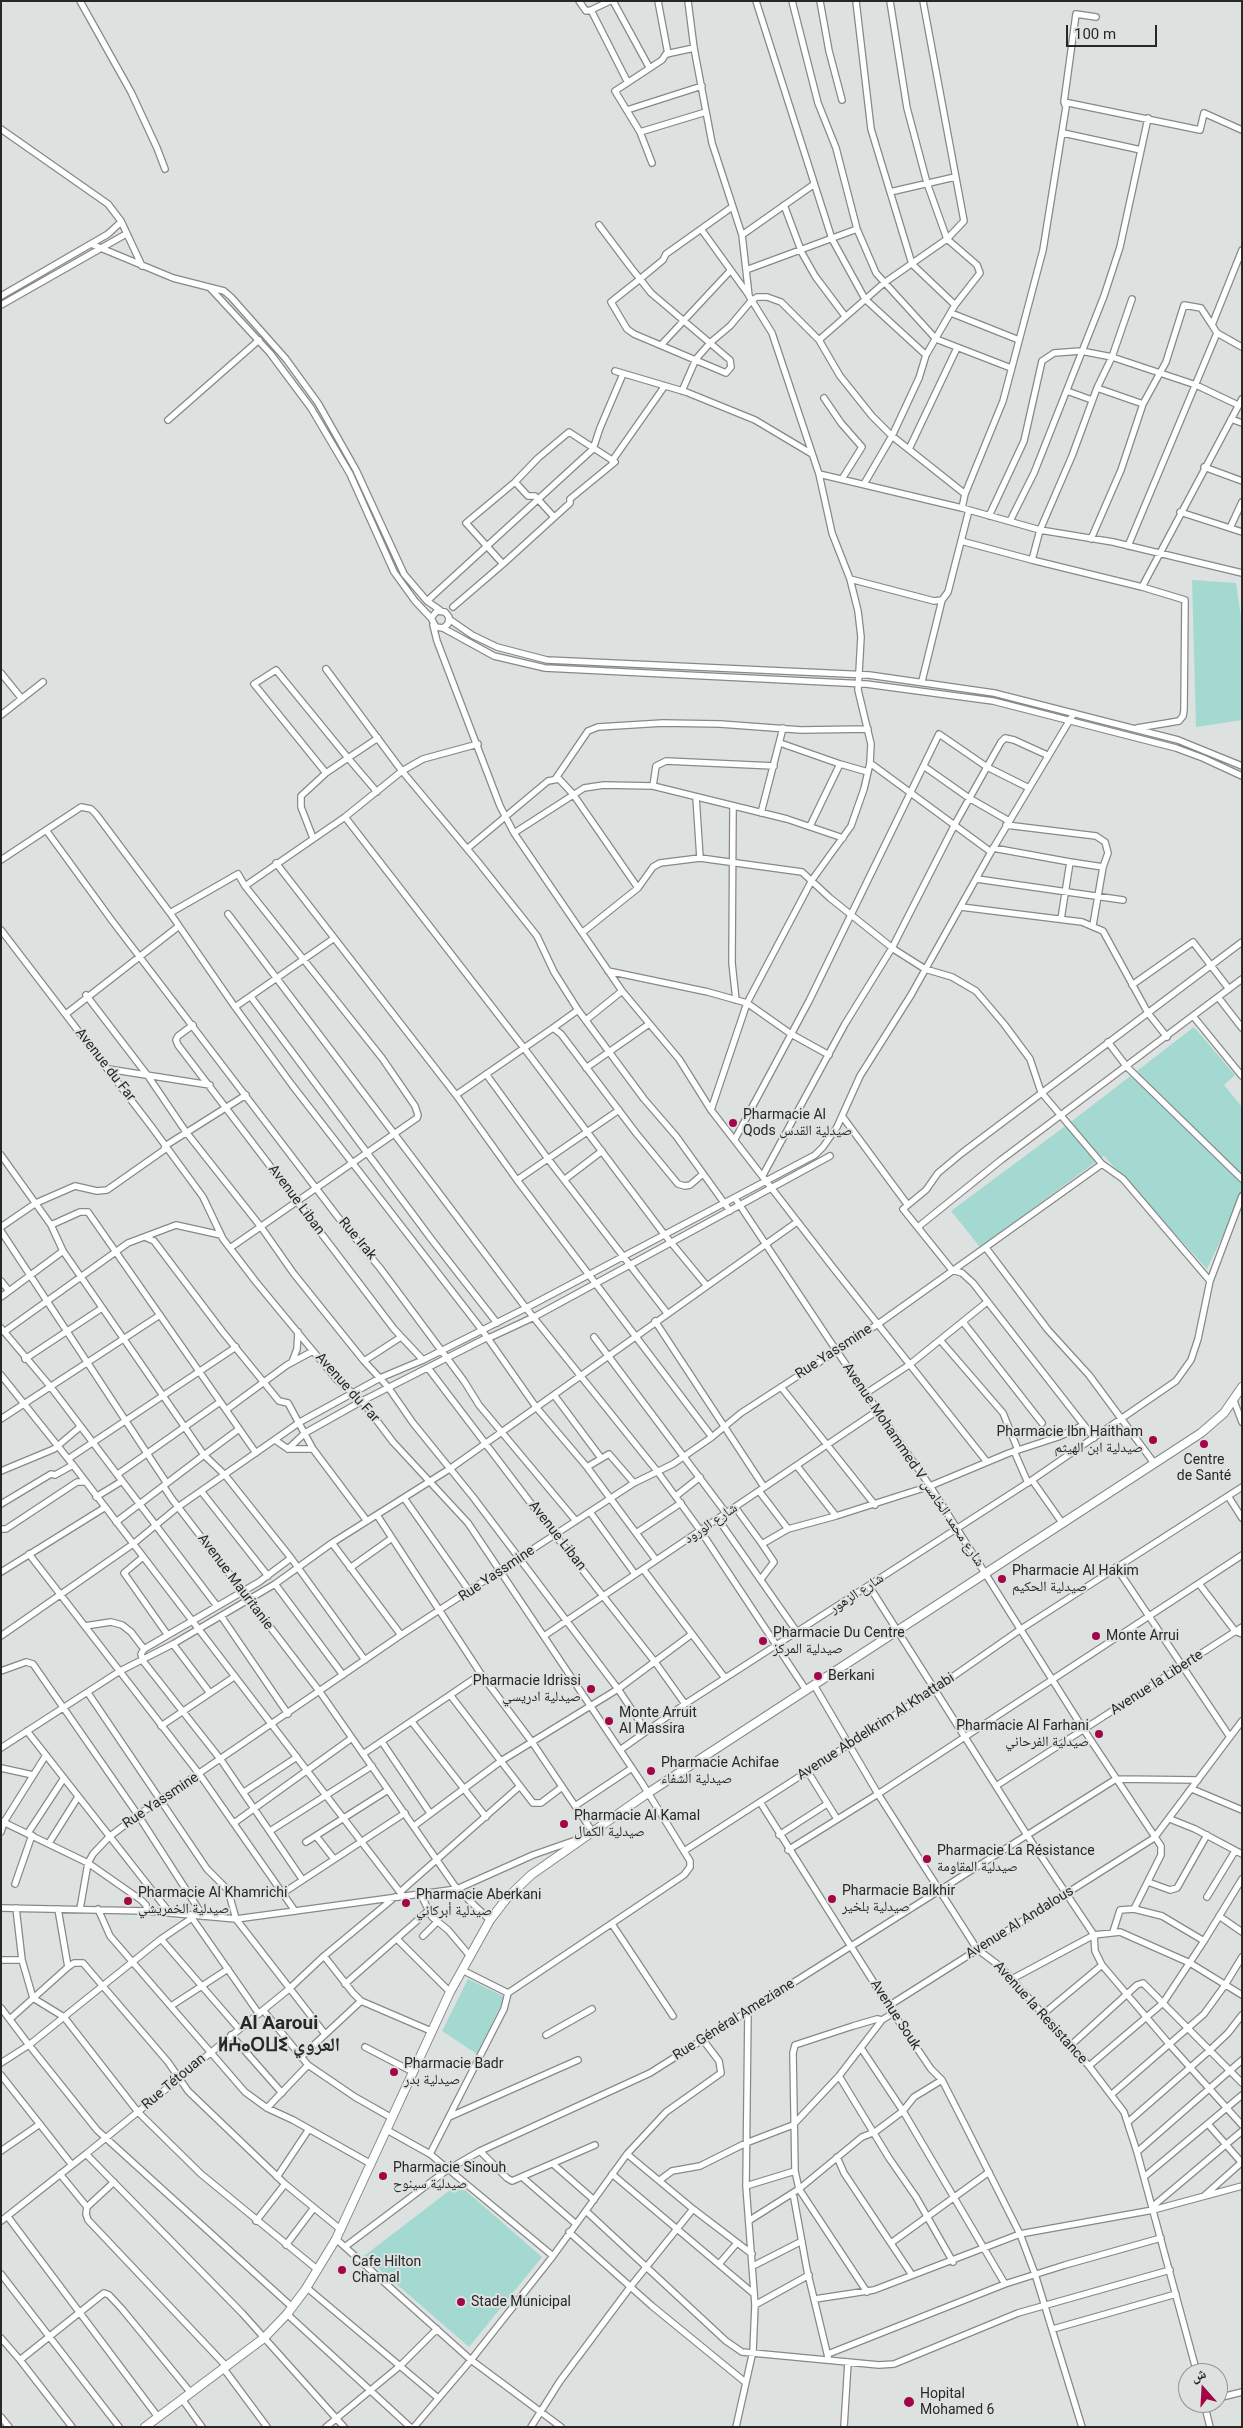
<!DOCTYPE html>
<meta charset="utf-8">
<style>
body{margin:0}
#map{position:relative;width:1243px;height:2428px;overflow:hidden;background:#dde1e0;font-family:Roboto,"Noto Naskh Arabic",sans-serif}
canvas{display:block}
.frame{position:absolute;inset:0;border:2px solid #262727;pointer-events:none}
.north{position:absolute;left:1178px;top:2363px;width:50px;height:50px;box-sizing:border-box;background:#dde1e0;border:1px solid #949796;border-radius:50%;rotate:341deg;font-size:14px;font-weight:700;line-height:20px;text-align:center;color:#262727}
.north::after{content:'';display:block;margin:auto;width:18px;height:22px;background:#a10747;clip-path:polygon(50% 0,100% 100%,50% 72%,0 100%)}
.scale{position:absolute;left:1066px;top:25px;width:91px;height:22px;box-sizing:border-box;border:2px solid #262727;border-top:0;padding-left:6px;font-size:15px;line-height:18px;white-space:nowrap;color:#262727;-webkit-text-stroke:4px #dde1e0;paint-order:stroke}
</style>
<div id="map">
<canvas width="1243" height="2428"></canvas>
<div class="frame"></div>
<div class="north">ش</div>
<div class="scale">100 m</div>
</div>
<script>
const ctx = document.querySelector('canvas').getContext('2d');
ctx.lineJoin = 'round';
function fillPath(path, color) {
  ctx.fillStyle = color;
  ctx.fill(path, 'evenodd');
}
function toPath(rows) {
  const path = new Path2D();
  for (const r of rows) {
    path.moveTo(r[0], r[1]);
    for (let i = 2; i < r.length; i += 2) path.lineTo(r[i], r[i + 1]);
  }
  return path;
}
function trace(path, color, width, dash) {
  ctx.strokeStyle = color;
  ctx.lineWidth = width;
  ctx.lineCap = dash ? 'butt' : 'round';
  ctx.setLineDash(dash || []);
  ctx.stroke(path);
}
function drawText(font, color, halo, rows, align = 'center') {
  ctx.font = font + ' Roboto,"Noto Naskh Arabic","Noto Sans Tifinagh",sans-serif';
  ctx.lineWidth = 4;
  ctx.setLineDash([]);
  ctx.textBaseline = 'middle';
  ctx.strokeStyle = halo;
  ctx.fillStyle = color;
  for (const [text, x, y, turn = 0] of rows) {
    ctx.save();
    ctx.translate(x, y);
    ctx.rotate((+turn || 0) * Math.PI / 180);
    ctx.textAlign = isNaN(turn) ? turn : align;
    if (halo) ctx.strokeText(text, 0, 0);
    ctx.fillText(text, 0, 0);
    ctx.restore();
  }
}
fillPath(toPath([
 [1192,580,1236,583,1242,624,1242,720,1196,727],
 [1194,1027,1235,1075,1224,1085,1242,1107,1242,1195,1207,1269,1104,1156,980,1247,951,1211,1072,1121],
 [468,1979,505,1997,477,2054,442,2031],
 [458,2184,542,2257,469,2347,364,2256]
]), '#a4d9d2');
const minor = toPath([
 [80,1,131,92,157,148,165,169],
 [579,1,586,11,591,10,610,1],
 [613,1,649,67],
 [658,1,668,54],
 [688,1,694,48,712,143,742,235,749,296,772,333,819,474,962,508,1040,530,1113,542,1242,573],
 [756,1,832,239,865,299,926,355],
 [792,1,818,103,836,148,857,229,876,273,936,339,1011,368],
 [820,1,829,51,842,100],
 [856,1,871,129,912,264,955,305],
 [591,10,627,81],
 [1064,102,1200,130,1204,113,1242,130],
 [627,110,702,86],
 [1,129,108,204,121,221,142,266],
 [640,132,706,112],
 [1063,133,1141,150],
 [652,163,640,132,615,91,662,60,666,54,694,48],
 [890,192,955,177],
 [784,205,802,253,815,276,845,316],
 [599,225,632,269,640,279,651,293,730,360,731,367,726,373,634,334,627,329,611,302,640,279,663,260,666,254,732,207],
 [701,229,748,294],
 [742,235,813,185],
 [91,244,173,278,224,291,231,297,286,359,318,403,356,470,404,574,427,601,440,610],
 [746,270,857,229],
 [210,288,270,353,311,408,350,474,394,572,415,601,431,618],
 [1,296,108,234,121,222],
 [1132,299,1112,357,1196,385,1238,405],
 [1,305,126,234],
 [951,313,1019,340],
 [1217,333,1242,347],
 [819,340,884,283,947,239,964,221,923,1],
 [662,344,730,271],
 [615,371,686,392,755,420,812,454],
 [1097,388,1143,404],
 [682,391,696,359,711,342,730,326,751,301,757,297,767,297,781,302,819,340,840,376,872,416,892,436,965,494],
 [1067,391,1092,400],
 [824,398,841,423,862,447,842,479],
 [1231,419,1242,423],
 [168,420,259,340],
 [909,449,957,348],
 [612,461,664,387],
 [1204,467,1242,481],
 [515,482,528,496,535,496,554,517],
 [864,484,892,436,919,378,926,355,955,305,980,273,977,265,947,239,927,183,907,108,890,1],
 [962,508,965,494,1003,401,1043,250,1066,107,1064,102,1076,14,1096,17],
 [1180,512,1242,532],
 [989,516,1024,441,1042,361,1054,353,1081,351,1112,357,1097,388,1072,456,1040,530,1032,560,1142,587,1242,399],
 [1010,521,1034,473,1104,296,1120,247,1148,118],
 [1230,528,1242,502],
 [1091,539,1121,470,1143,404,1166,362,1184,305,1201,308,1212,325],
 [961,541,1032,560],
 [1128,546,1217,333,1212,325,1242,250],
 [850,579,934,601,942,600],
 [427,601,593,449,600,428,623,374],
 [453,607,503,564,570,503,570,499,615,462,569,432,538,458,515,482,466,523,503,564],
 [449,619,472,635,497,647,547,660,869,675,994,693,1178,740,1242,766],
 [433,625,437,641,500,806,514,833,622,991,679,1059,711,1110,831,1265,987,1462],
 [443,628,448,624,449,617,445,612,437,611,431,618,436,627,443,628,494,656,545,668,866,684,993,701,1176,748,1203,758,1242,776],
 [326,669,402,771,479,863,537,936,554,972,578,1010,644,1099,676,1136,730,1211],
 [1,673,22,699],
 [922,681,942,600,948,592,969,510],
 [1,715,43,682],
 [1137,728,1179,721,1183,716,1184,710,1185,600,1142,587],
 [780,743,840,764],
 [870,763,991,852],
 [925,767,969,798,1009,821],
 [326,773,254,684,276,670,348,758,378,738],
 [556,778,588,731,598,727,663,723,720,724,801,730,868,729],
 [653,786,656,766,666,761,774,766],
 [696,797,700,858],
 [733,807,732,963,736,1000],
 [761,813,783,728],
 [345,817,524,1048,664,1234,707,1286],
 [1006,825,1096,836,1105,842,1108,853,1103,867,1070,862],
 [810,826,840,764,868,772],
 [46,830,113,922,341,1221,380,1268,464,1381,479,1405,576,1521],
 [514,833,584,788,604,785,653,786,787,819,843,838],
 [313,838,301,807,301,796,326,773,348,758,377,792],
 [468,848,548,781,559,779,573,794,638,888],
 [993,848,1070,862,1061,919],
 [1,860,81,807,91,809,96,814,170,913,235,1007,292,1085,482,1330,536,1407,587,1467,656,1560],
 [276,863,456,1095,517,1180,712,1437],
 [977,879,1123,900],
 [961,907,1082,922,1103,931,1148,1013,1167,1037],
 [170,913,238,874,245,886,345,817,402,771,423,759,478,744],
 [228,914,526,1308,657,1471,700,1530,806,1690],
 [1093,925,1103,867],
 [1,930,151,1126,203,1197,223,1239,256,1282,337,1380,362,1401,393,1442,468,1523,642,1783,690,1861,690,1867,684,1875,508,1993,504,2009,430,2154],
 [583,932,638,888,653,867,660,863,700,858,802,872,830,898,895,950,925,969,952,977,976,991,1004,1024,1030,1059,1041,1092,1102,1164],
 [608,971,708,992,747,1003,791,1034,829,1055],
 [1132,985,1193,942,1229,989],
 [86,995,148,1076,186,1132,261,1227,294,1274,364,1361,388,1387,413,1423,473,1497,618,1689,646,1731],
 [251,997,432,1240,497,1323],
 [1218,997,1242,1028],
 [235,1007,333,939],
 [66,1014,179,926],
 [1193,1016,1242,1076],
 [586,1020,622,991],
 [193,1025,178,1036,176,1040,178,1045,394,1329,423,1360],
 [553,1028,578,1010],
 [1108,1042,1127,1067,1242,1179],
 [586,1068,649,1024],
 [108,1069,210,1085],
 [486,1074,548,1159,667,1313],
 [456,1095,553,1028,561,1034,636,1133,678,1184,685,1186,690,1185,703,1174],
 [711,1110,747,1003,812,880,851,826,864,789,870,763,871,744,858,690,861,637,858,611,850,579,832,533,819,474],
 [842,1116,907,1204],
 [735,1139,809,1001,939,734,987,767,1029,788],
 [1,1155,51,1225,63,1251,204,1455,239,1429],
 [763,1175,845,1024,892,948,955,824,1001,742,1005,738,1014,740,1047,755],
 [517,1180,619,1110],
 [564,1180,602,1151],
 [735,1198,836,1350,930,1486,1084,1730,1161,1846,1161,1855,1134,1909,1162,1916,1204,1941],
 [51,1225,80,1212,88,1212,256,1453],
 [1,1227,36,1203,75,1186,97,1191,107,1190,164,1150,165,1146,246,1095],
 [918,1227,1001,1160,1242,979],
 [1,1231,158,1470,166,1482,164,1487,172,1499,320,1692,457,1889,490,1920],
 [145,1237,154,1241,222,1331,279,1401,288,1403,313,1449],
 [230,1248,417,1118,418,1115,415,1106,382,1058,245,886],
 [986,1248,1048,1330,1089,1375,1154,1463],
 [1,1281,9,1291],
 [1,1297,63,1251],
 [655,1321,764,1487],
 [963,1322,1042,1423],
 [1,1328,50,1386,217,1606],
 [4,1332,128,1243,176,1225,221,1235],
 [594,1337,726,1513],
 [940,1340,1003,1413,1018,1450],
 [25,1359,102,1308],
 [364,1361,401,1337],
 [292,1362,297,1349,298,1332],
 [428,1368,555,1535,655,1662,685,1704],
 [1,1375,73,1465,403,1896],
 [781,1387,875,1505],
 [865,1394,909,1365,987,1302],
 [554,1395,601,1458],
 [1234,1401,1242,1422],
 [226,1410,287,1365,313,1351],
 [1,1419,160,1315],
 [1094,1438,973,1283,962,1273,952,1270,903,1209,926,1190,938,1173,962,1153,1242,942],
 [275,1440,288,1449,313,1449,367,1521],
 [288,1449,305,1433,362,1401,486,1338,491,1337,534,1317,830,1156],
 [1014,1451,1028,1483],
 [68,1459,236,1347],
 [797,1466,836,1516,930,1486,1009,1453,1058,1437,1084,1425],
 [587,1467,609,1454,634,1483],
 [1,1471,54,1449,80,1427],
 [118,1474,220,1402],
 [1032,1480,1063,1524],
 [201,1491,268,1576],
 [759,1491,788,1529],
 [676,1496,700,1477],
 [1228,1496,1242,1518],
 [96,1497,122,1481],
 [404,1498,470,1592],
 [1,1504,51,1474,55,1475,73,1465],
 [735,1507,762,1544],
 [590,1512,635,1574],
 [377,1515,481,1674,532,1742,592,1831],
 [718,1519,797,1632],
 [116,1522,204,1455,225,1475,291,1558,365,1660],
 [1,1529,6,1529,77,1482,85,1482],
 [636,1533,681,1503],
 [332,1543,401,1635],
 [29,1554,200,1775,295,1911],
 [143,1557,124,1573,167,1634],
 [291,1558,259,1582,144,1649,141,1654,143,1661,221,1760,302,1879],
 [1116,1567,1230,1737],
 [350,1568,392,1538],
 [1,1572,104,1508],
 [761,1579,774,1562,762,1544,788,1529,836,1516],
 [275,1584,343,1675],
 [1200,1585,1235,1631,1242,1634],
 [869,1586,1027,1835,1094,1935,1095,1951,1102,1965,1170,2045,1242,2125],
 [221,1616,288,1714],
 [85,1626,111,1622,122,1625,131,1632,144,1649],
 [692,1634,725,1678],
 [1,1636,133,1544,178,1507,300,1422,380,1378,423,1360,526,1308,815,1155,823,1147,837,1127,860,1076,911,995,991,852,1074,713],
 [544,1636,877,1411],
 [173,1644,210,1693],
 [1,1671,26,1662,33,1664,138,1815,203,1916],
 [814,1685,878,1794,977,1949,1001,1967,1089,2066,1124,2112,1137,2152,1197,2373],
 [88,1693,207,1869,228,1890,236,1919,325,2034],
 [451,1696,533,1803,541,1803,562,1787],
 [412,1722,486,1817],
 [161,1726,234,1677],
 [27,1731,169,1912],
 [382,1742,430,1813],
 [1,1748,120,1671,173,1644,275,1584,332,1543,451,1468,797,1222],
 [620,1750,685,1704,1032,1480,1176,1381,1191,1360,1198,1339,1210,1281,1242,1196],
 [363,1754,481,1674],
 [1,1768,33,1775],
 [808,1772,837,1819],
 [996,1786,1242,1627],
 [1192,1789,1242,1810],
 [244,1792,297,1757],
 [760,1802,893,2013,931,2069,942,2080,965,2125,1020,2234,1035,2274,1082,2427],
 [575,1806,632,1768],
 [1170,1819,1195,1829,1242,1854],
 [1,1821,88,1863,141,1900,146,1905,147,1911],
 [234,1823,352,1738],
 [414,1826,501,1761,618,1689,692,1634,643,1569],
 [270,1831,372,1766],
 [1,1832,4,1822,46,1755],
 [28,1833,64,1778],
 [779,1835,827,1804],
 [316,1836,334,1859],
 [306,1842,388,1790],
 [49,1843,78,1797],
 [788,1850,878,1794,1242,1555],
 [684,1851,935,1689,1021,1629,1242,1487],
 [1148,1882,1170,1890,1177,1888,1207,1835],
 [15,1884,32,1835],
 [400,1892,520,1786],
 [283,1893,405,1813],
 [421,1895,432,1917,448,1930,470,1956],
 [1207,1897,1235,1851],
 [1,1908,147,1911,236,1919,457,1889,533,1855,576,1840],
 [58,1909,68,1967],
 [80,1909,88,1863,93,1854,109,1837,138,1815,401,1635,634,1483,673,1464,712,1437,741,1413,878,1324,1102,1164,1123,1179,1210,1281],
 [98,1909,110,1936,245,2092,267,2108,293,2120,371,2164],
 [190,1915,259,2014],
 [1219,1916,1242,1932],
 [192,1918,161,1939,29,2045,97,2130,292,2307],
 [612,1924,673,2016],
 [1113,1932,1120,1910,1134,1909],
 [423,1936,437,1922],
 [161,1939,239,2029],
 [397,1939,450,1992],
 [324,1956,353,1993,361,2001,431,2031],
 [1,1960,22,1960,16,1908],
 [22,1960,33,1998,64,2017,138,2112,201,2174,318,2270],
 [462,1970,508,1993],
 [1012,1979,1094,1935,1120,1932,1190,1963,1242,1995],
 [345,1984,428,1911],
 [890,2005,1154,1838,1242,1721],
 [171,2006,228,1969],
 [1,2008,29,2045,1,2063],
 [263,2010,308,2065,355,2097,392,2118],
 [1042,2015,1102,1965],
 [10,2019,68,1967,74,1963,83,1963,168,2062,188,2091,285,2184,340,2229],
 [231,2035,282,2093],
 [546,2035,592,2009],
 [1070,2046,1137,1985,1143,1983,1242,2083],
 [365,2047,413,2072],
 [861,2048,903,2111,1005,2284],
 [301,2057,361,2001],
 [1089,2066,1163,2003,1204,1941,1242,1879],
 [1,2075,72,2165,1,2221],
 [839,2076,889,2158,916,2197,953,2262],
 [1112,2094,1204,2014,1225,1985,1242,1957],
 [267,2108,308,2065],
 [449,2117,578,2060],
 [1128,2122,1209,2051,1228,2033,1242,2015],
 [1208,2124,1242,2163],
 [387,2130,430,2154,553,2256],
 [1,2151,40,2124],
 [480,2151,507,2178,512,2181,595,2145],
 [1137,2152,1242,2060],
 [627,2154,693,2209,752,2254],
 [837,2157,844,2173,912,2275],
 [553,2164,594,2200],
 [72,2165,86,2154],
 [795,2171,799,2189,867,2292],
 [60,2174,87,2207],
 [612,2174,754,2294],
 [277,2177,309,2129],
 [522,2177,576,2224],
 [1144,2177,1242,2095],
 [660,2180,672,2171,700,2166,746,2143,793,2125,839,2076,882,2020,893,2013],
 [114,2182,87,2207,86,2214,88,2220,227,2367],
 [746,2186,795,2171,793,2053,795,2045,853,2026,877,2019,882,2020],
 [793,2193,807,2270,828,2357],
 [1204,2196,1242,2162],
 [1152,2207,1242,2131],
 [586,2211,726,2341,742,2352,879,2365,894,2364,1018,2313,1170,2270],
 [8,2217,158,2417],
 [750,2220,799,2189,862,2137,875,2132,903,2111,914,2097,942,2080],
 [256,2221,285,2184],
 [569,2232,652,2306,745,2382],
 [336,2239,471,2360,561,2427],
 [891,2243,989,2172],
 [286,2245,313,2209],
 [346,2246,447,2170,480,2151,650,2073,1116,1779,1198,1780],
 [719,2264,737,2243],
 [753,2266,802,2241],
 [1,2274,119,2427],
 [306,2287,438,2398],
 [815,2299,874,2290,1020,2234,1153,2210,1242,2186],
 [755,2305,809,2275],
 [287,2314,410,2427],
 [1053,2329,1176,2294],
 [1,2338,20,2360],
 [828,2354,1005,2284,1065,2265,1161,2238],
 [224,2369,267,2427],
 [1218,2398,1242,2392],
 [182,2399,202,2427],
 [1204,2403,1210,2427],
 [1,2417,9,2427],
 [72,2427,20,2360,104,2293,109,2295,122,2309,191,2393],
 [326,2427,401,2365,437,2329],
 [344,2427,242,2313,86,2154,289,1989,324,1956,395,1897],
 [414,2427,471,2360,553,2256,627,2154,666,2112,721,2073,719,2061,703,2040],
 [531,2427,560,2381,631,2286,693,2209],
 [736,2427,753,2351,755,2305,746,2186,748,2010],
 [844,2427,848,2362]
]);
const major = toPath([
 [145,2427,264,2338,287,2314,305,2290,336,2239,450,1992,490,1920,507,1898,531,1875,648,1793,1201,1433,1224,1413,1242,1387]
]);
trace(minor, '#858988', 8);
trace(major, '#858988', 10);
trace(minor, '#fff', 5.5);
trace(major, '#fff', 8);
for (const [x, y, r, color] of [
 [733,1123,5,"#a10747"],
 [1153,1440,5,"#a10747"],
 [1204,1444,5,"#a10747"],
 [1002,1579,5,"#a10747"],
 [1096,1636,5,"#a10747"],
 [763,1641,5,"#a10747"],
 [818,1676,5,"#a10747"],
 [591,1689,5,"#a10747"],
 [609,1721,5,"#a10747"],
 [1099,1734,5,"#a10747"],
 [651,1771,5,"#a10747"],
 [564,1824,5,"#a10747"],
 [927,1859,5,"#a10747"],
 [832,1899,5,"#a10747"],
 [128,1901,5,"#a10747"],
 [406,1903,5,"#a10747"],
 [394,2072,5,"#a10747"],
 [383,2176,5,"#a10747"],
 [342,2270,5,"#a10747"],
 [461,2302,5,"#a10747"],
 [909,2402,6,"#a10747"]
]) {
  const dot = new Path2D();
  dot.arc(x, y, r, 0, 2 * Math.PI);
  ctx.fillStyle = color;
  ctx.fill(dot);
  trace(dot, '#dde1e0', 2);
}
drawText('14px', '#262727', '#dde1e0', [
 ["Avenue du Far",105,1065,52],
 ["Avenue Liban",296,1200,53],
 ["Rue Irak",357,1239,50],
 ["Rue Yassmine",834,1352,-33],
 ["Avenue du Far",347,1388,48],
 ["Avenue Mohammed V شارع محمد الخامس",913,1465,56],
 ["شارع الورود",711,1524,-34],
 ["Avenue Liban",557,1536,52],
 ["Rue Yassmine",497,1574,-34],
 ["Avenue Mauritanie",235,1582,53],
 ["شارع الزهور",857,1594,-33],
 ["Avenue la Liberte",1157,1683,-33],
 ["Avenue Abdelkrim Al Khattabi",876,1727,-33],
 ["Rue Yassmine",161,1801,-34],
 ["Avenue Al Andalous",1020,1923,-32],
 ["Avenue la Resistance",1040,2013,48],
 ["Avenue Souk",895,2015,57],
 ["Rue Général Ameziane",734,2020,-32],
 ["Rue Tétouan",174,2082,-40]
]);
drawText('14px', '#262727', '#dde1e0', [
 ["Pharmacie Al",743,1115],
 ["Qods صيدلية القدس",743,1131],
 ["Pharmacie Ibn Haitham",1143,1432,"right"],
 ["صيدلية ابن الهيثم",1143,1448,"right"],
 ["Centre",1204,1460,"center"],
 ["de Santé",1204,1476,"center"],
 ["Pharmacie Al Hakim",1012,1571],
 ["صيدلية الحكيم",1012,1587],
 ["Pharmacie Du Centre",773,1633],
 ["صيدلية المركز",773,1649],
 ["Monte Arrui",1106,1636],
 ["Berkani",828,1676],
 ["Pharmacie Idrissi",581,1681,"right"],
 ["صيدلية ادريسي",581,1697,"right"],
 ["Monte Arruit",619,1713],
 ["Al Massira",619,1729],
 ["Pharmacie Al Farhani",1089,1726,"right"],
 ["صيدلية الفرحاني",1089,1742,"right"],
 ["Pharmacie Achifae",661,1763],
 ["صيدلية الشفاء",661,1779],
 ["Pharmacie Al Kamal",574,1816],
 ["صيدلية الكمال",574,1832],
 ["Pharmacie La Résistance",937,1851],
 ["صيدلية المقاومة",937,1867],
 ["Pharmacie Balkhir",842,1891],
 ["صيدلية بلخير",842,1907],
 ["Pharmacie Al Khamrichi",138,1893],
 ["صيدلية الخمريشي",138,1909],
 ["Pharmacie Aberkani",416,1895],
 ["صيدلية أبركاني",416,1911],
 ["Pharmacie Badr",404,2064],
 ["صيدلية بدر",404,2080],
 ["Pharmacie Sinouh",393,2168],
 ["صيدلية سينوح",393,2184],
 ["Cafe Hilton",352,2262],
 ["Chamal",352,2278],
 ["Stade Municipal",471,2302],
 ["Hopital",920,2394],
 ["Mohamed 6",920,2410]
], 'left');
drawText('bold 19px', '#262727', '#dde1e0', [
 ["Al Aaroui",279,2024],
 ["ⵍⵄⴰⵔⵡⵉ العروي",279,2046]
]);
</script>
